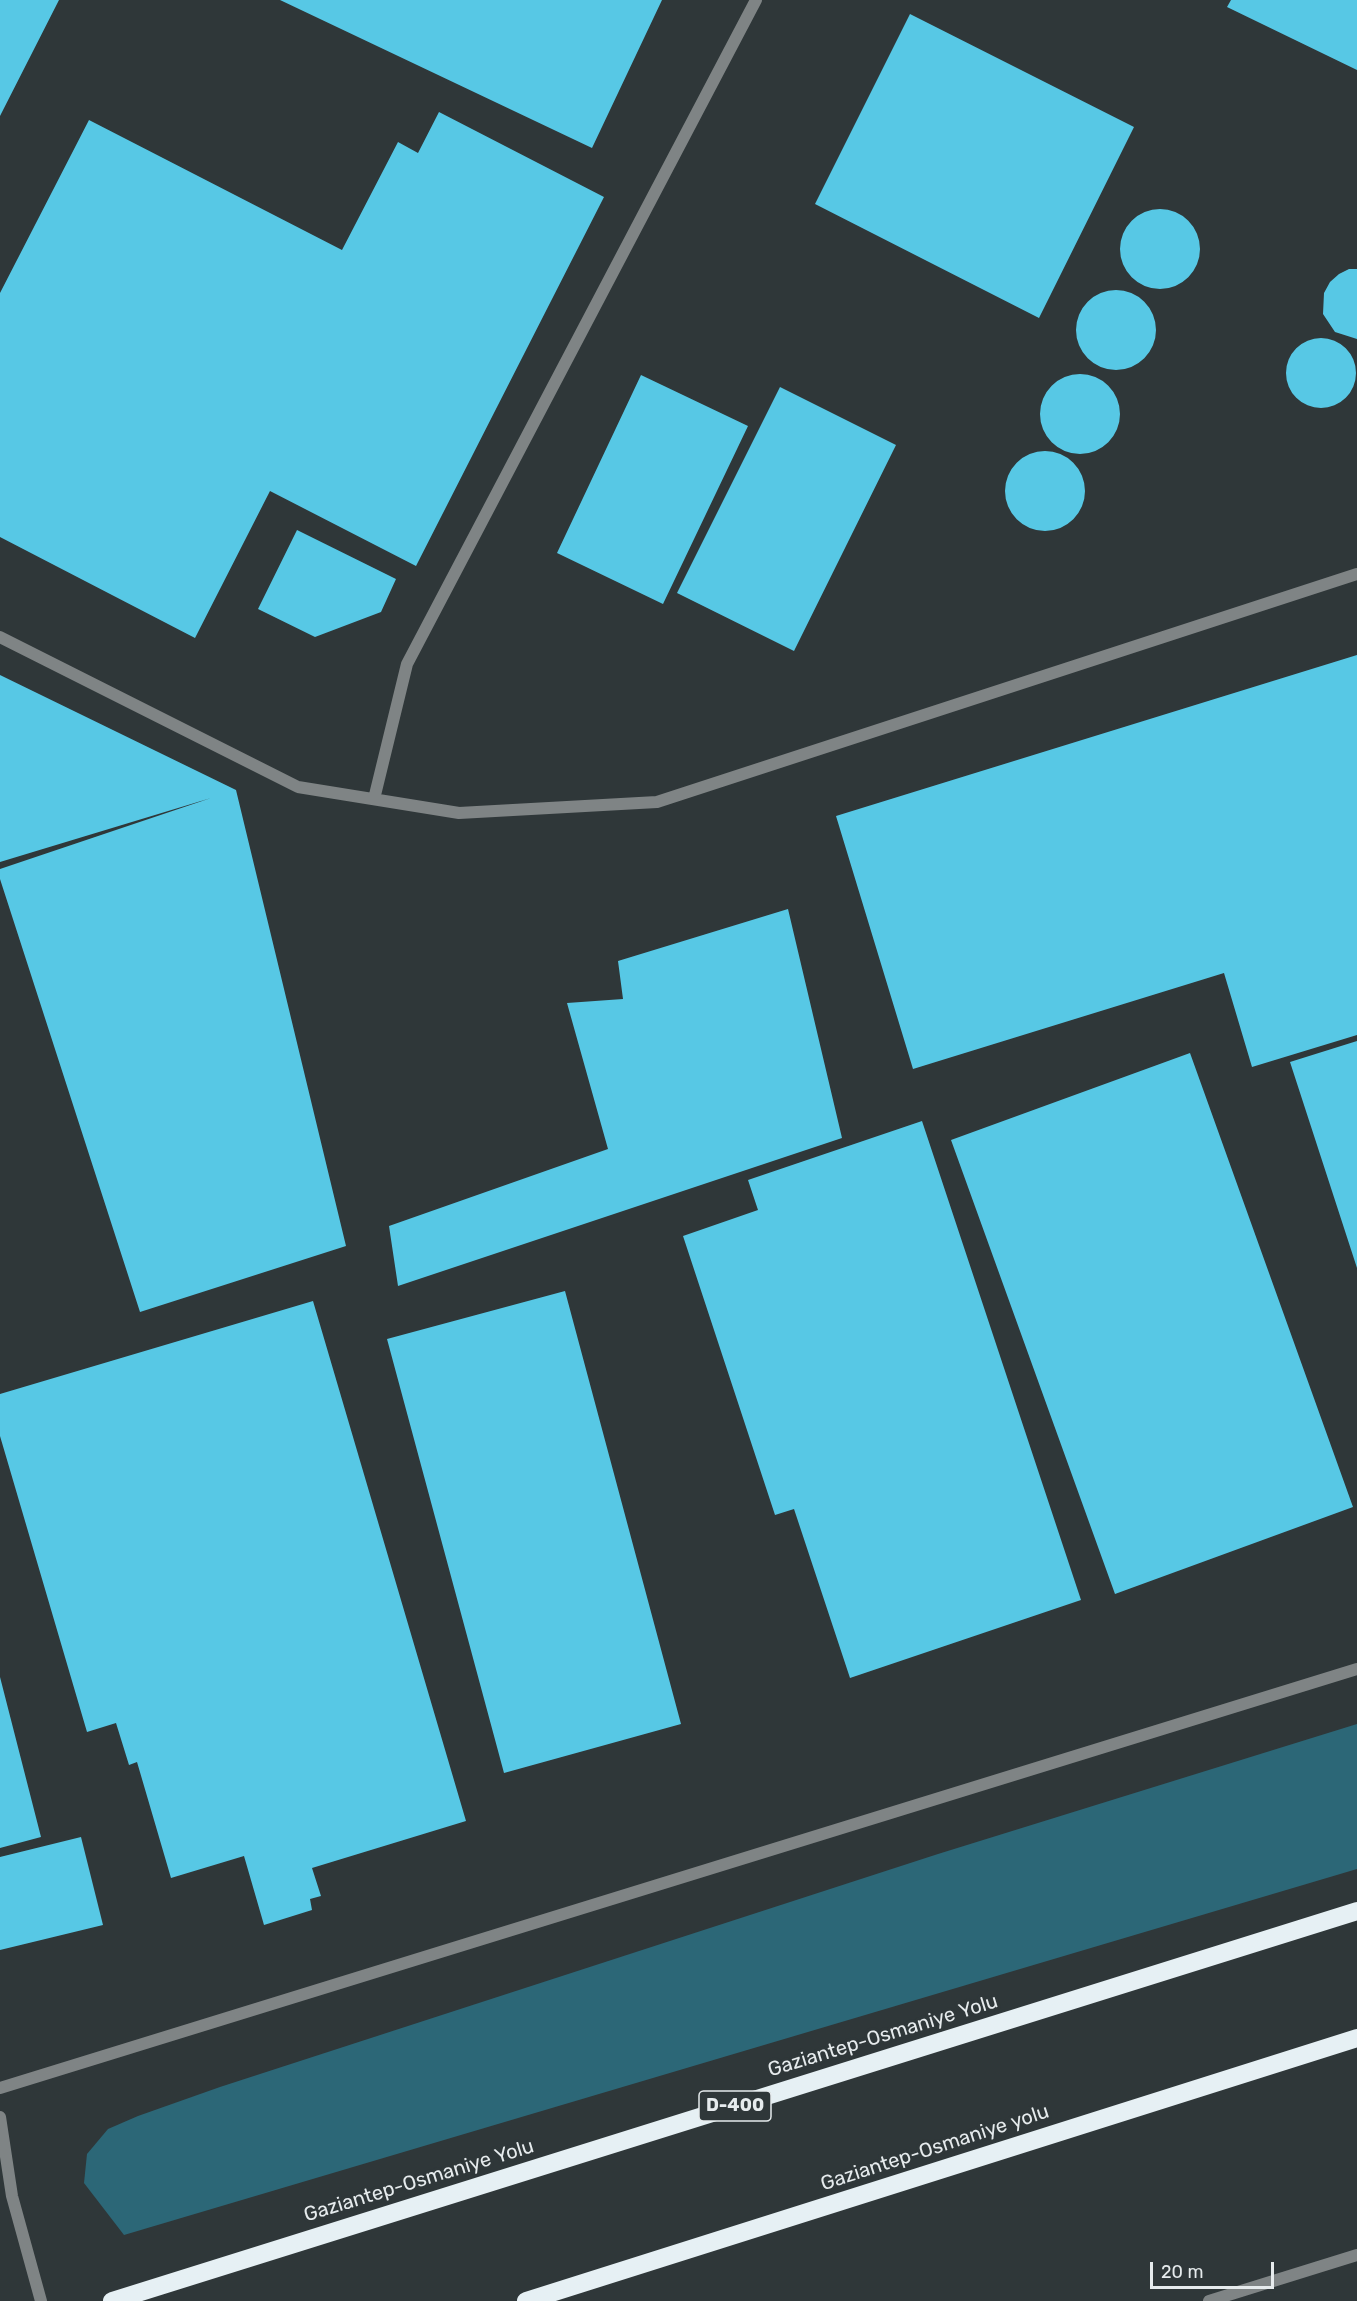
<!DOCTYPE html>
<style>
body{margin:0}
#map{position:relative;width:1357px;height:2301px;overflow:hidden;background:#2f3739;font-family:Rubik,sans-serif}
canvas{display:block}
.scale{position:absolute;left:1150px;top:2262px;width:124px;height:27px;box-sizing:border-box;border:3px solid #e6ebed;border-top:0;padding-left:8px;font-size:18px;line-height:21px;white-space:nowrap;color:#e6ebed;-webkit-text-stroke:4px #2f3739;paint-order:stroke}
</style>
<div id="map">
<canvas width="1357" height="2301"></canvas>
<div class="scale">20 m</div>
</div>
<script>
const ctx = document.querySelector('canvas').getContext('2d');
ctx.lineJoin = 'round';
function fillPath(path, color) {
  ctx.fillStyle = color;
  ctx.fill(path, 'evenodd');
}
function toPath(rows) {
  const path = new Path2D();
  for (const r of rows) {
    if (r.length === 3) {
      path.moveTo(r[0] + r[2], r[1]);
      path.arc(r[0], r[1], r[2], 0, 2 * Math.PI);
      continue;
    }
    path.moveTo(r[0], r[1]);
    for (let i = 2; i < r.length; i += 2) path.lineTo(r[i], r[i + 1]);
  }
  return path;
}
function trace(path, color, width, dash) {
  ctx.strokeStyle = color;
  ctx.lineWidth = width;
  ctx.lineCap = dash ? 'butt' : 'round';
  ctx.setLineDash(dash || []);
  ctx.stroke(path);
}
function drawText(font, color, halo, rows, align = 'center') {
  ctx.font = font + ' Rubik,sans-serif';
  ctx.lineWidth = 6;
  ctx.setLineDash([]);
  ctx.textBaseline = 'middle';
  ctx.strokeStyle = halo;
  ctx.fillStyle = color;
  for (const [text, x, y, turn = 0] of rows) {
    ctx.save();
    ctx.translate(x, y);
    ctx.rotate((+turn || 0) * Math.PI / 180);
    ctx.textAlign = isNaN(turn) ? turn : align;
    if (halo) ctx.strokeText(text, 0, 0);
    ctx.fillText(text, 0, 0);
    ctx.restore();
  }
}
fillPath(toPath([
 [1357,1724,1357,1869,124,2235,84,2183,87,2154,108,2129,138,2116,220,2087,938,1854]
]), '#2c6777');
fillPath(toPath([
 [0,0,59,0,0,116],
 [280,0,662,0,592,148],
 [1231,0,1357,0,1357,70,1227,7],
 [910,14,1134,127,1039,318,815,204],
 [439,112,604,197,416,566,270,491,195,638,0,537,0,293,89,120,342,250,398,142,418,153],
 [1160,249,40],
 [1349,269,1357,269,1357,339,1335,332,1323,314,1324,293,1330,282,1339,274],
 [1116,330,40],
 [1321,373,35],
 [1080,414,40],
 [641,375,748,426,663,604,557,553],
 [780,387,896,445,794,651,677,593],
 [1045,491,40],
 [297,530,396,579,381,612,315,637,258,609],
 [1357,655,1357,1035,1252,1067,1224,973,913,1069,836,816],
 [0,675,236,790,346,1246,140,1312,0,879,0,869,211,798,0,862],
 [788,909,842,1138,398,1286,389,1226,608,1149,567,1003,623,999,618,961],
 [1357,1041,1357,1268,1290,1062],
 [1190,1053,1353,1507,1115,1594,951,1140],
 [922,1121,1081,1600,850,1678,794,1509,775,1515,683,1236,758,1210,748,1180],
 [565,1291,681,1724,504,1773,387,1339],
 [313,1301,466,1821,312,1868,321,1896,310,1899,312,1910,264,1925,244,1856,171,1878,137,1762,129,1765,116,1723,87,1732,0,1436,0,1394],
 [0,1677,41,1837,0,1848],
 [81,1837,103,1925,0,1950,0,1857]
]), '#57c8e5');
trace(toPath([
 [0,637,298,787,459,813,657,802,1357,574],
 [374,799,407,664,756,0],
 [0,2088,1357,1669],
 [0,2117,12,2196,41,2301],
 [1209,2301,1357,2255]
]), '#7f8485', 12);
trace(toPath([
 [112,2301,1357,1911],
 [526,2301,1357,2038]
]), '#e6f0f4', 18);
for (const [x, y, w] of [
 [735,2106,72]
]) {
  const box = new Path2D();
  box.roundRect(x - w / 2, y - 15, w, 30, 4.5);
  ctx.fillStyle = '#2f3739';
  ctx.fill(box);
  trace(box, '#e6ebed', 1.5);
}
drawText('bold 18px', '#e6ebed', null, [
 ["D-400",735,2106]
]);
drawText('20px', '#e6ebed', '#2f3739', [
 ["Gaziantep-Osmaniye Yolu",883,2036,-17],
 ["Gaziantep-Osmaniye yolu",935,2148,-18],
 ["Gaziantep-Osmaniye Yolu",419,2181,-17]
]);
</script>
